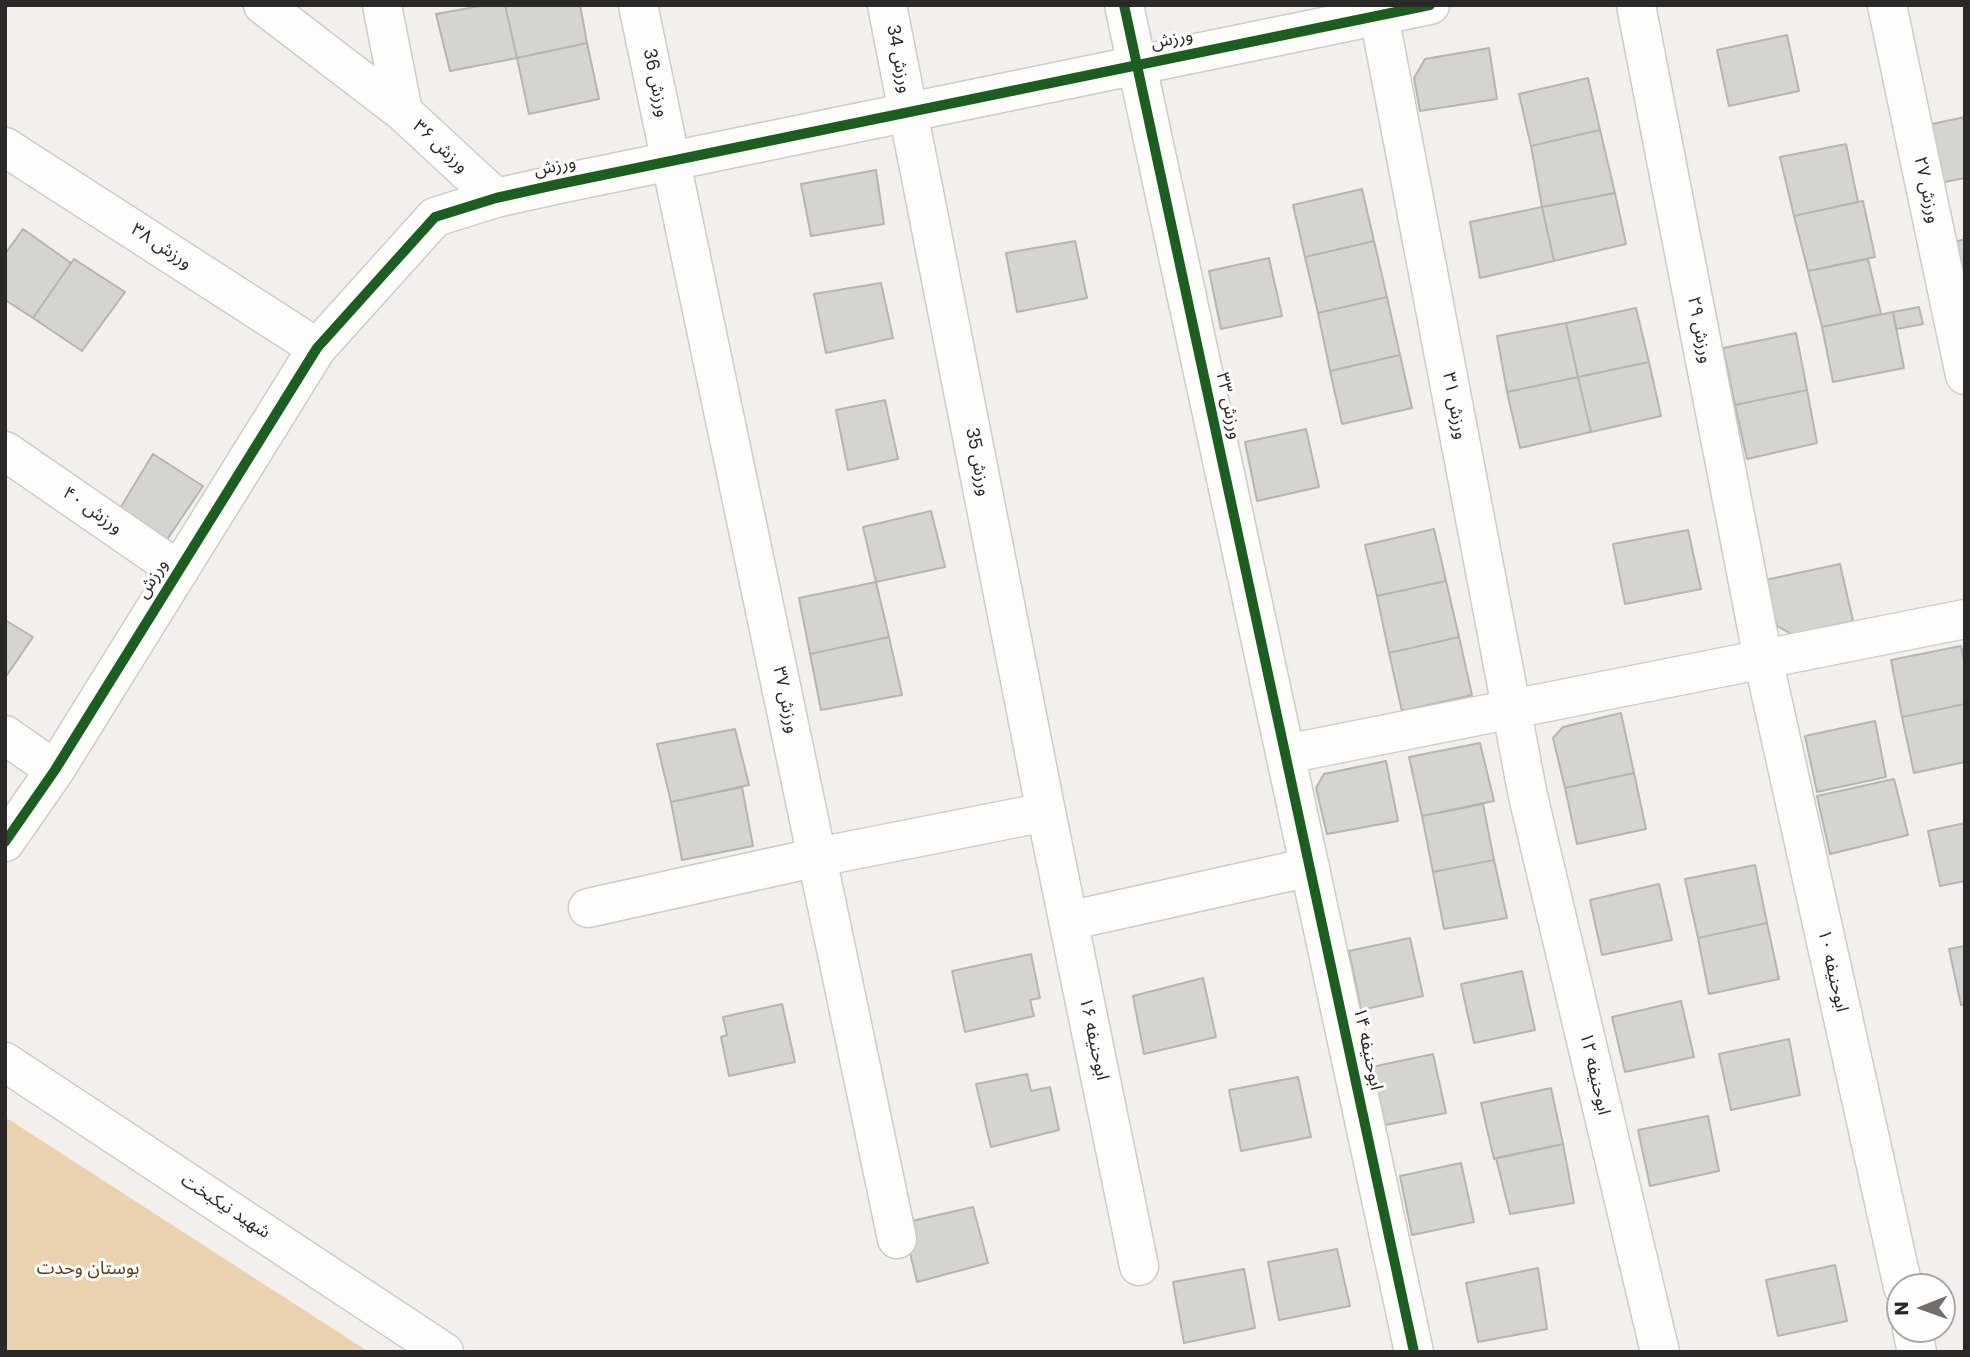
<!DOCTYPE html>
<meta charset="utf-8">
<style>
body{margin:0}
#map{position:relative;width:1970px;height:1357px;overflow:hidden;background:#f2efec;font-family:Poppins,sans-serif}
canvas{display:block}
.frame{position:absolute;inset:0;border:7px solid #2b2927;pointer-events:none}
.north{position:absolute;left:1886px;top:1273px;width:70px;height:70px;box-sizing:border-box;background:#fffdfb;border:2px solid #aaa8a6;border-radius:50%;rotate:269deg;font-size:19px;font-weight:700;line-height:28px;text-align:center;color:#2b2927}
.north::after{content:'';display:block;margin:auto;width:24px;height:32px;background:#716e6c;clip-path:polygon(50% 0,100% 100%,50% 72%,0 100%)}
</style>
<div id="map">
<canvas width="1970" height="1357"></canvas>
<div class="frame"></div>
<div class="north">N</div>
</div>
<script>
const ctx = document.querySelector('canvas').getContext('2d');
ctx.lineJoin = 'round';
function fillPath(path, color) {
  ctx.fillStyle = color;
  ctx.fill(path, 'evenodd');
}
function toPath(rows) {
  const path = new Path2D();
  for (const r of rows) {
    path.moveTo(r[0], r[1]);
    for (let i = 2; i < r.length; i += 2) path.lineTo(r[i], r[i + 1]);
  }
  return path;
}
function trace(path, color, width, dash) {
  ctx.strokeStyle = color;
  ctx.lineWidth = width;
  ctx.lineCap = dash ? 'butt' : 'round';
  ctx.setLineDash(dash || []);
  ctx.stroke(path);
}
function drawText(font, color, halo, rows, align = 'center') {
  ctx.font = font + ' Poppins,"Noto Sans Arabic",sans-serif';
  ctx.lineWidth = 6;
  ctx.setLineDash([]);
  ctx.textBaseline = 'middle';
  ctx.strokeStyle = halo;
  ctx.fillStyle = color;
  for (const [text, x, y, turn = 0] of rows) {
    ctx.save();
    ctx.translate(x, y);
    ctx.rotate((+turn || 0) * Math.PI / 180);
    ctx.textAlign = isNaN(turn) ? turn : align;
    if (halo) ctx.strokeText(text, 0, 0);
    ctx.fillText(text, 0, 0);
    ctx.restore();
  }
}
fillPath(toPath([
 [5,1117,369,1352,5,1352]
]), '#ebd2af');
const building = toPath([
 [486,5,505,5,517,58,450,71,436,14,486,5],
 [505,5,580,5,587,43,517,58,505,5],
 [1787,35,1799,91,1729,106,1717,50,1787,35],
 [587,43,599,99,529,114,517,58,587,43],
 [1489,48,1497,99,1420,111,1414,78,1425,59,1489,48],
 [1588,78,1600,130,1531,146,1519,94,1588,78],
 [1965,117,1965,178,1939,183,1927,125,1965,117],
 [1600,130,1615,193,1542,207,1531,146,1600,130],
 [1846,144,1858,202,1794,216,1780,157,1846,144],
 [876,170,884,224,811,236,801,184,876,170],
 [1362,189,1374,241,1305,257,1293,205,1362,189],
 [1615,193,1626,244,1554,261,1542,207,1615,193],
 [1863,201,1875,257,1808,271,1794,216,1863,201],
 [1542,207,1554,261,1480,278,1470,222,1542,207],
 [23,229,71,263,33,318,5,300,5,254,23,229],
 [1965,239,1965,300,1948,244,1965,239],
 [1075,241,1087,298,1017,312,1006,253,1075,241],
 [1374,241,1387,297,1318,313,1305,257,1374,241],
 [1269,258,1282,316,1221,329,1209,271,1269,258],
 [74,259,125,292,82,351,33,318,74,259],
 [1868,259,1881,314,1822,327,1808,271,1868,259],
 [881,283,893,338,826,353,814,294,881,283],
 [1387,297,1400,355,1330,371,1318,313,1387,297],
 [1919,307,1923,324,1896,329,1893,312,1919,307],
 [1636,308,1649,362,1578,377,1566,323,1636,308],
 [1893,312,1904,368,1833,382,1822,327,1893,312],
 [1566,323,1578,377,1507,392,1497,336,1566,323],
 [1796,333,1807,390,1735,405,1723,348,1796,333],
 [1400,355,1412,408,1342,424,1330,371,1400,355],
 [1649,362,1661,416,1591,432,1578,377,1649,362],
 [1578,377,1591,432,1520,448,1507,392,1578,377],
 [1807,390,1817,443,1747,459,1735,405,1807,390],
 [885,400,898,459,848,470,836,410,885,400],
 [1306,429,1319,487,1257,501,1245,442,1306,429],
 [153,454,203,486,162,547,116,515,153,454],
 [931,511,945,567,876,582,863,527,931,511],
 [1434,529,1446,581,1377,596,1365,545,1434,529],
 [1688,530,1701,589,1625,604,1613,544,1688,530],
 [1840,564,1853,621,1793,635,1777,626,1765,580,1840,564],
 [1446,581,1459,637,1389,653,1377,596,1446,581],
 [876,582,889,637,810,654,799,598,876,582],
 [5,620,33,637,5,678,5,620],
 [889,637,902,695,821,710,810,654,889,637],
 [1459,637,1472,695,1402,711,1389,653,1459,637],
 [1961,646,1965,665,1965,704,1902,717,1891,660,1961,646],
 [1965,704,1965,762,1914,773,1902,717,1965,704],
 [1621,713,1634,773,1565,788,1553,738,1563,727,1621,713],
 [1875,721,1886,777,1817,792,1805,736,1875,721],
 [735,729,749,785,671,802,657,744,735,729],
 [1480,743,1494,801,1422,816,1409,757,1480,743],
 [1386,761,1398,821,1327,834,1316,788,1324,774,1386,761],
 [1634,773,1646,829,1577,844,1565,788,1634,773],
 [1894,779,1908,835,1830,854,1817,796,1894,779],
 [742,787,753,846,682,860,671,802,742,787],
 [1483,804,1494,860,1433,872,1422,816,1483,804],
 [1965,823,1965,881,1940,886,1928,831,1965,823],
 [1494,860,1507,918,1444,929,1433,872,1494,860],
 [1755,865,1767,923,1698,938,1685,879,1755,865],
 [1659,884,1672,940,1602,955,1590,900,1659,884],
 [1767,923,1779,979,1709,994,1698,938,1767,923],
 [1410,938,1423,996,1361,1010,1349,951,1410,938],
 [1965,946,1965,1004,1961,1005,1949,949,1965,946],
 [1031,954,1040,998,1030,1000,1034,1016,965,1032,952,971,1031,954],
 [1522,971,1535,1030,1474,1043,1461,984,1522,971],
 [1203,978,1216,1037,1144,1054,1133,996,1203,978],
 [1681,1001,1694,1057,1625,1072,1612,1017,1681,1001],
 [782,1004,795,1062,729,1076,721,1037,727,1035,723,1017,782,1004],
 [1789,1039,1800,1095,1731,1110,1719,1054,1789,1039],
 [1433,1054,1446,1113,1385,1125,1372,1067,1433,1054],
 [1027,1074,1031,1091,1050,1087,1059,1130,991,1147,976,1084,1027,1074],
 [1298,1077,1311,1137,1241,1151,1229,1090,1298,1077],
 [1551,1088,1563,1144,1494,1159,1481,1103,1551,1088],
 [1708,1116,1719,1171,1650,1186,1638,1130,1708,1116],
 [1563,1144,1574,1203,1510,1214,1496,1158,1563,1144],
 [1461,1163,1474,1222,1412,1235,1400,1176,1461,1163],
 [973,1207,988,1263,917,1282,903,1223,973,1207],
 [1337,1249,1350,1306,1279,1320,1268,1262,1337,1249],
 [1835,1265,1847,1321,1778,1336,1766,1280,1835,1265],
 [1538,1268,1547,1329,1478,1342,1466,1283,1538,1268],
 [1244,1269,1255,1328,1184,1343,1173,1282,1244,1269]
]);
fillPath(building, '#d6d4d1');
trace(building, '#b6b4b1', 2);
const minor = toPath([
 [263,5,403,112],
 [382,5,403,112,496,198],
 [638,5,897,1239],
 [887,5,1046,812,1139,1266],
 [1124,5,1414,1352],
 [1377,5,1528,796,1660,1352],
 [1636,5,1762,654,1903,1287],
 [1887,5,1965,375],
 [5,147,317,348],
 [5,451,179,571],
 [5,735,55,770],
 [1286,754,1965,619],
 [5,842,55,770,317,348,435,217,496,198,559,184,1430,5],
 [588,908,818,857,1046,812],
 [1068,921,1310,867],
 [5,1062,444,1352],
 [1912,1329,1917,1352]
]);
trace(minor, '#cdcbc8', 41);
trace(minor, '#fdfdfc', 38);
trace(toPath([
 [1124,5,1414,1352],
 [5,842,55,770,317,348,435,217,496,198,559,184,1430,5]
]), '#1b5e20', 10);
drawText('18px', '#2b2927', '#fffdfb', [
 ["ورزش",1172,40,-12],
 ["ورزش 34",898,59,79],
 ["ورزش 36",655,83,78],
 ["ورزش ۳۶",440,147,43],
 ["ورزش",555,167,-12],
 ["ورزش ۲۷",1926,190,78],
 ["ورزش ۳۸",161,247,33],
 ["ورزش ۲۹",1699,330,79],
 ["ورزش ۳۳",1228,406,78],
 ["ورزش ۳۱",1454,406,79],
 ["ورزش 35",977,462,79],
 ["ورزش ۴۰",92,511,35],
 ["ورزش",153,579,-58],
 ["ورزش ۳۷",785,700,78],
 ["ابوحنیفه ۱۰",1832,971,77],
 ["ابوحنیفه ۱۶",1093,1039,78],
 ["ابوحنیفه ۱۴",1367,1049,78],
 ["ابوحنیفه ۱۲",1594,1074,77],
 ["شهید نیکبخت",225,1207,33]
]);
drawText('18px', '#543b14', '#fffdfb', [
 ["بوستان وحدت",88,1269]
]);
</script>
